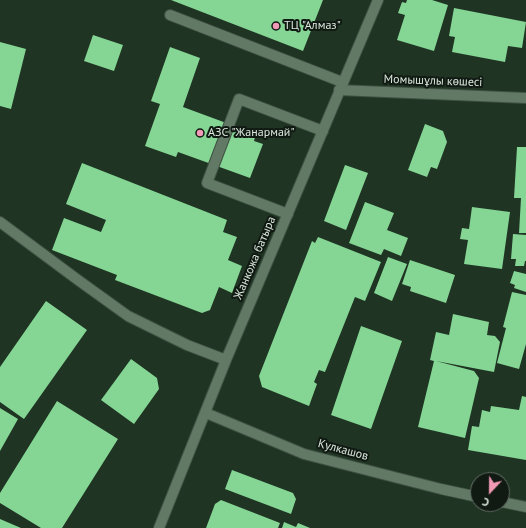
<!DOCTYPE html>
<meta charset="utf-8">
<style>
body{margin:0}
#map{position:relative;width:526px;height:528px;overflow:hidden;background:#1f3423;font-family:"PT Sans",sans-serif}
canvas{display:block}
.north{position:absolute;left:470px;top:472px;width:40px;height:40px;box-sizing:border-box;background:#101912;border:1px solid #616c63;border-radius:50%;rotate:202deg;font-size:11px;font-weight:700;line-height:16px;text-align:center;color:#dbe8dd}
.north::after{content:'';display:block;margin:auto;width:14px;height:18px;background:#f09ab5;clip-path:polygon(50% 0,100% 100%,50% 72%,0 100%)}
</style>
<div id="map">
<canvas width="526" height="528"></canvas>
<div class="north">С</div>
</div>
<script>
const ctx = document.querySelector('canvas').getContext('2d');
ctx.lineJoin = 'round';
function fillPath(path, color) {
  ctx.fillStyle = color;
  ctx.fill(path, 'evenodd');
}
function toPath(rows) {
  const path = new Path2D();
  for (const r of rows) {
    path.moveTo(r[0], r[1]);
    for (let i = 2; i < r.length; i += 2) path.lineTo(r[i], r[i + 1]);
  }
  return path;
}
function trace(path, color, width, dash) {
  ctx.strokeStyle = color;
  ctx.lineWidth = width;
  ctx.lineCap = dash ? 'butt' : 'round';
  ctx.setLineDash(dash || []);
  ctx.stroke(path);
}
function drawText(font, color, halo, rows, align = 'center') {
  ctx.font = font + ' "PT Sans",sans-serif';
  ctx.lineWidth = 4;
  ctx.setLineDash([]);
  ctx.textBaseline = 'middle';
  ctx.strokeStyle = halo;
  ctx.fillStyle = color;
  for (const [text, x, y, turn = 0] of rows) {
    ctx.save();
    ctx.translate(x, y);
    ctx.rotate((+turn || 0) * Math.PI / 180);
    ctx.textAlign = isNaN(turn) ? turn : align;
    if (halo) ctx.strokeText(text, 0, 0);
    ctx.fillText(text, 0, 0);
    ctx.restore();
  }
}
fillPath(toPath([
 [171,0,323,0,303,51],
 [407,0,432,0,448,5,434,51,397,40,405,15,398,13,402,2,406,3],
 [454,8,526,22,522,48,508,46,505,62,452,52,455,37,449,36],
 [93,35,123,45,114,71,84,61],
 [0,42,26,49,11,109,0,106],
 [170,47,200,58,183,107,256,134,254,141,263,144,250,178,178,152,176,157,145,146,160,104,151,101],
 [425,124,443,131,447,142,437,169,431,167,427,177,408,170],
 [517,147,526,147,526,233,519,233,521,198,514,198],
 [82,163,227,220,223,232,237,237,228,260,242,266,232,293,219,287,210,310,202,313,115,280,117,275,52,250,64,218,101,232,106,220,66,204],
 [345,165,368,173,346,230,324,221],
 [365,202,394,213,387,230,408,238,401,256,384,249,381,255,349,243],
 [472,207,510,212,502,269,464,264,468,240,460,239,462,228,469,229],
 [513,234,526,235,526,261,525,261,524,266,515,266,516,259,511,259],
 [318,237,381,262,365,301,355,297,325,372,319,370,314,382,317,384,309,406,262,387,259,376,312,241,315,243],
 [388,257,407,264,392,301,374,293],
 [410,260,455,275,446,303,410,291,411,287,402,284],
 [514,271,526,274,526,292,514,288,515,285,510,283],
 [512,292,526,295,526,344,519,369,497,363,506,328,503,327],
 [46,301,87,330,24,419,0,402,0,367],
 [453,314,489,322,487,335,495,336,500,342,494,372,436,361,474,371,479,378,465,438,418,427,434,361,430,360,436,332,449,335],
 [361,326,402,341,371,429,331,415],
 [131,359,157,378,159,389,134,424,101,400],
 [522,396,526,397,526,460,468,450,472,426,479,427,482,410,490,412,491,406,519,410],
 [57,401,118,439,62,528,41,528,0,503,0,493],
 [0,408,18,419,0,451],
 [232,470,293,493,296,499,291,514,225,489],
 [221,500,280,523,278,528,206,528,215,504],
 [0,519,21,528,0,528],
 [284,522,296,527,298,523,310,528,282,528]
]), '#85d695');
const service = toPath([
 [170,15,342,82],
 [288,214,207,183,239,99,323,131]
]);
const minor = toPath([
 [339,90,526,98],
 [0,222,78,280,128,316,187,345,226,360],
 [206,413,304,454,441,489,478,497],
 [502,502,526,507],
 [159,528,226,360,378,0]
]);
trace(service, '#3f5142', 12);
trace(minor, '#3f5142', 12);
trace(service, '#627966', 10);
trace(minor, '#627966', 10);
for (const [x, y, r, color] of [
 [276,26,4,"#f09ab5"],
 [200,133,4,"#f09ab5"]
]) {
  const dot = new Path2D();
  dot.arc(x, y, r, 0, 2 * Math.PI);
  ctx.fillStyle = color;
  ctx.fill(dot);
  trace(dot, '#101912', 1.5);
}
drawText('12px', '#dbe8dd', '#101912', [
 ["ТЦ \"Алмаз\"",284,26],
 ["АЗС \"Жанармай\"",208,133]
], 'left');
drawText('12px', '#dbe8dd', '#101912', [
 ["Момышұлы көшесі",433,81,2],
 ["Жанкожа батыра",255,258,-67],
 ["Кулкашов",343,450,15]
]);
</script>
